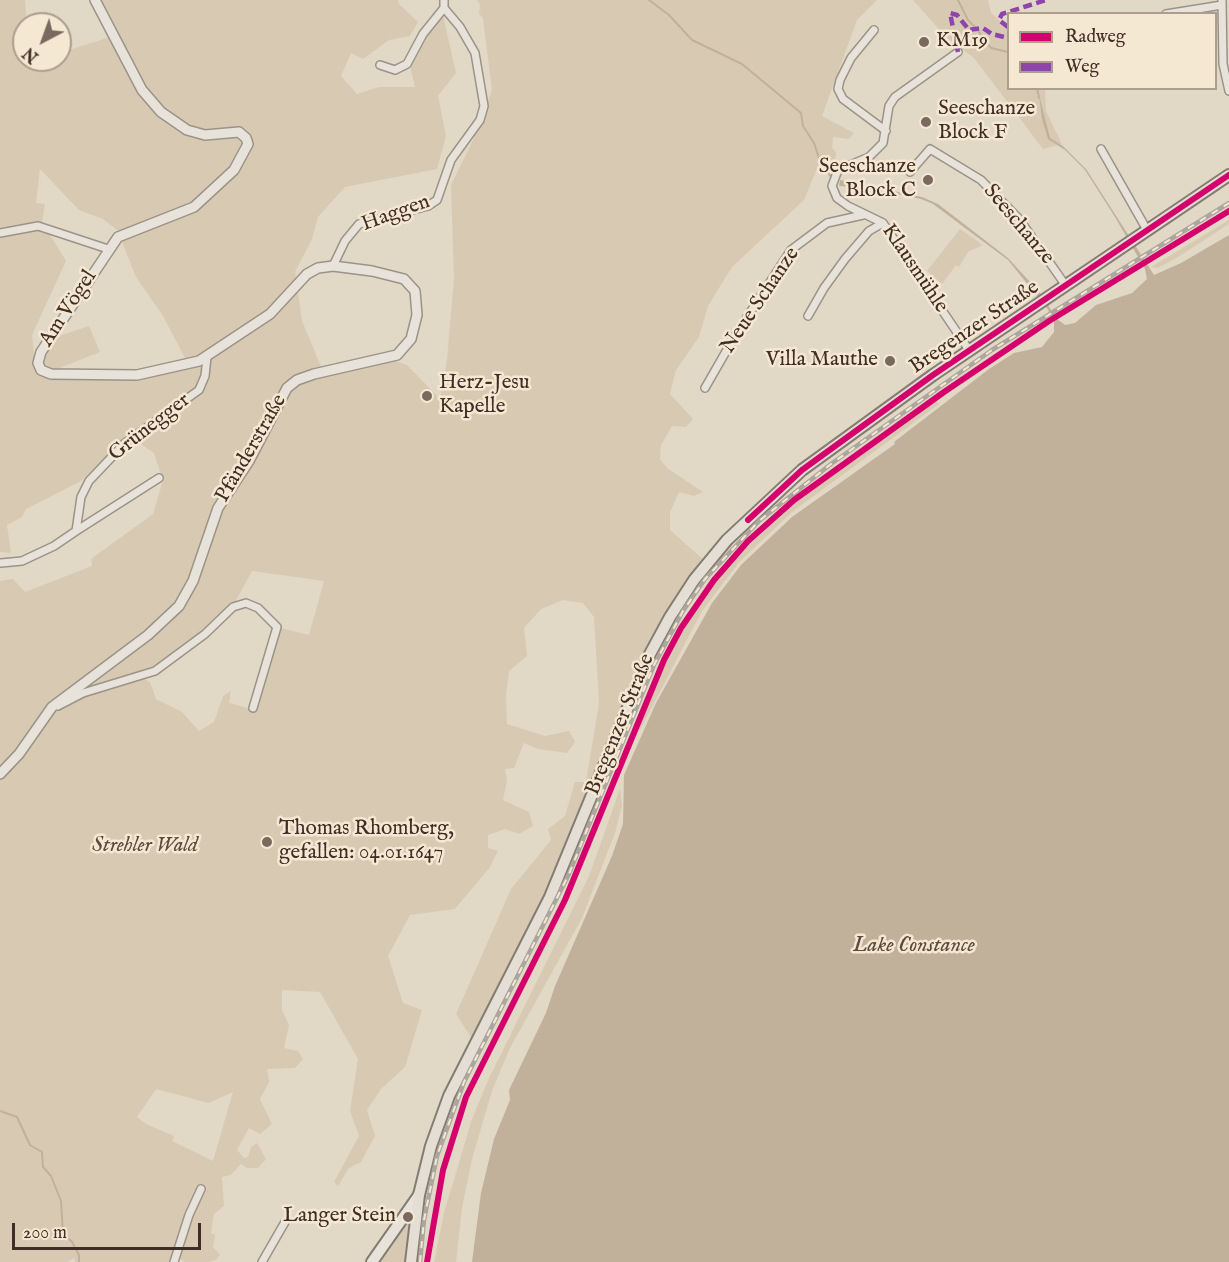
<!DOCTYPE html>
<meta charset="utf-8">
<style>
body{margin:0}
#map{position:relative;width:1229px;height:1262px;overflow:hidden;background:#e2d8c6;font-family:"IM FELL English",serif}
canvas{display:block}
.legend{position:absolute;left:1007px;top:12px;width:210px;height:78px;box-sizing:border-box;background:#f4e8d2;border:2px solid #ac9d8d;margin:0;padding:8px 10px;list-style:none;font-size:18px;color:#402d26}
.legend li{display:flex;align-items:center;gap:12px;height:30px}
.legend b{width:30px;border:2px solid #ac9d8d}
.north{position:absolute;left:12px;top:12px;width:60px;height:60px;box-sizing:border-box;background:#f4e8d2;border:2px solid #ac9d8d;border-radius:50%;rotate:221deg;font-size:16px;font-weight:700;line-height:24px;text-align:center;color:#402d26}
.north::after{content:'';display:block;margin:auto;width:21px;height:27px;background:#79695e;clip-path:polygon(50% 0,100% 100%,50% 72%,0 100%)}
.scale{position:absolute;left:12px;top:1223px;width:189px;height:27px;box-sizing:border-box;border:3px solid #402d26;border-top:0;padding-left:8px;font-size:18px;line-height:21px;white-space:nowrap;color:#402d26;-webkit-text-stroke:4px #f4e8d2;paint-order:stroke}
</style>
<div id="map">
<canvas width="1229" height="1262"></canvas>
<ul class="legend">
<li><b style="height:8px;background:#d6006c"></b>Radweg</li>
<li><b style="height:8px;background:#8e44ad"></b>Weg</li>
</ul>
<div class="north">N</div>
<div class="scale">200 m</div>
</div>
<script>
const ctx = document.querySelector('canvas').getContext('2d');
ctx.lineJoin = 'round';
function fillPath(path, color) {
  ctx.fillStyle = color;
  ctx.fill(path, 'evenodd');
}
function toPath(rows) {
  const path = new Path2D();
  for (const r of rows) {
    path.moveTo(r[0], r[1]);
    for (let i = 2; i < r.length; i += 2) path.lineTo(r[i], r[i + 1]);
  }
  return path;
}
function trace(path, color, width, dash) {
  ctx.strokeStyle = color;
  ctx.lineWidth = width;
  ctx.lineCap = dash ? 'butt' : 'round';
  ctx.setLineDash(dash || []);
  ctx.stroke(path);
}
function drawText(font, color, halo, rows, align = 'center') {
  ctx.font = font + ' "IM FELL English",serif';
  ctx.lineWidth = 5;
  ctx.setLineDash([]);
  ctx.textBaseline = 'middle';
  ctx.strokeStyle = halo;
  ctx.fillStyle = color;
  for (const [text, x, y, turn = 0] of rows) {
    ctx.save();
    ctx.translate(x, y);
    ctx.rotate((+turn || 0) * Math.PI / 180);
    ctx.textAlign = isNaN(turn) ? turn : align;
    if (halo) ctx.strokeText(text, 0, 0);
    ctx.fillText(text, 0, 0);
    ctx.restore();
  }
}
fillPath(toPath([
 [0,0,25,0,27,24,24,24,24,60,60,60,60,53,113,36,95,0,398,0,399,4,418,22,410,36,389,40,363,59,351,53,341,76,357,94,379,87,415,87,410,66,426,35,443,15,456,73,438,96,446,136,437,169,345,187,318,217,312,239,295,272,302,321,322,369,291,379,283,391,263,424,249,461,218,508,209,527,202,555,220,510,252,461,284,397,297,383,395,361,407,365,440,399,447,360,454,279,451,185,474,138,492,90,483,19,479,13,480,5,477,0,877,0,857,20,822,116,854,133,849,139,833,137,832,148,836,152,835,167,818,166,804,200,732,267,708,306,699,337,676,370,670,394,693,419,686,427,672,426,661,445,660,459,667,468,703,492,694,496,679,492,670,512,670,530,705,561,657,632,567,847,540,907,472,1039,456,1014,511,889,551,840,548,829,565,816,575,782,586,782,599,703,594,617,583,603,563,600,541,609,524,628,527,656,509,671,506,695,507,724,545,736,569,731,575,742,567,753,538,749,524,743,514,768,505,769,507,780,503,800,529,812,533,826,519,834,505,829,488,835,488,848,498,851,490,867,455,909,410,915,388,956,403,1003,422,1010,405,1067,381,1089,367,1110,375,1136,361,1162,349,1168,338,1186,334,1182,359,1136,350,1111,358,1059,320,992,282,990,282,1010,289,1025,284,1048,298,1051,303,1059,295,1068,267,1069,269,1082,260,1099,272,1124,260,1134,249,1128,237,1150,244,1158,248,1157,251,1147,257,1143,266,1159,258,1168,247,1168,241,1164,231,1175,222,1177,224,1206,214,1214,211,1233,215,1235,213,1247,220,1255,216,1260,207,1262,184,1262,178,1256,174,1262,75,1262,74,1258,68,1262,0,1262,0,581,13,579,25,592,92,566,91,559,153,514,163,480,154,453,129,436,81,481,26,509,22,517,7,525,11,553,0,552],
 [40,169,79,210,103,219,117,230,136,277,163,316,187,362,167,373,133,378,44,377,36,371,32,335,66,261,42,222,45,204,36,203],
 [252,571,324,581,309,635,280,628,255,710,229,703,231,691,223,696,214,722,199,731,182,712,156,699,150,682,138,675,155,671,205,634,231,610],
 [156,1089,209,1103,233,1092,213,1161,172,1141,174,1136,146,1124,137,1117],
 [913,0,988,0,991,13,1008,28,1008,88,1045,89,1046,111,1062,144,1043,149,974,58,946,37],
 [1229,220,1229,224,1178,257,1158,268,1151,267],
 [960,229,983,245,968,252,959,267,956,265,942,284,927,271],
 [89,326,100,352,57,369,56,372,44,368,41,359,56,337],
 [936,400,939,404,924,415,792,512,740,561,702,611,640,730,638,729,655,685,685,627,704,597,737,556,796,502],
 [620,789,622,806,615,833,582,918,510,1048,492,1091,472,1159,462,1208,456,1262,434,1262,444,1213,472,1119,489,1078,589,876],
 [409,1219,407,1262,376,1262,404,1220]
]), '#d8cab2');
fillPath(toPath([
 [1039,95,1050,138,1063,146,1086,169,1154,275,1181,263,1229,235,1229,1262,472,1262,481,1193,494,1139,510,1100,509,1090,546,1013,555,986,612,856,623,824,624,775,656,703,712,603,741,565,792,517,895,444,894,442,989,369,1014,353,1042,347,1054,332,1054,321,1047,308,1008,260,933,204,921,199,860,187,839,186,840,180,922,197,938,204,1008,258,1040,293,1057,319,1065,325,1075,323,1096,305,1132,293,1147,279,1145,269,1115,217,1085,170,1065,150,1048,139,1042,119]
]), '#c1b19b');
trace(toPath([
 [649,0,669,15,692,40,742,64,801,113,803,126,814,143,820,161,831,177],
 [958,0,968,20,975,27],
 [978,31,991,48,1008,52],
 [1037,88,1039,98],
 [0,1111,17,1117,30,1145,42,1152,43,1167,51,1176,61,1201,63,1233,72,1242,79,1255,79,1262]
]), '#c1b19b', 2);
const minor = toPath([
 [1222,0,1223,64,1229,91],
 [1166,14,1222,5],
 [874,30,851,58,840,80,838,89,843,99,886,131],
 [958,52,895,97,889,106,883,143,869,157,838,170,832,186,837,198,848,206,883,223,969,350],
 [380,65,395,70,407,64,423,34,444,8,444,0],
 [1101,149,1147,230],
 [910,172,930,149,981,180,1020,220,1066,286],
 [0,233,38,226,108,249],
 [333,266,345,241,359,224,428,206,437,200,451,160,480,120,484,106,475,53,460,27,444,8],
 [808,316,824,288,845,259,869,231,883,223],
 [705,388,736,334,791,250,827,223,863,215],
 [76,531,159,478],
 [1,563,22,561,54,546,76,531,81,497,89,481,125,443,199,390,205,376,207,357],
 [58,706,83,693,155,671,205,634,233,607,246,603,258,608,277,627,253,708],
 [174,1262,189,1215,201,1189],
 [262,1262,285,1222]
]);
const tertiary = toPath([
 [0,774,19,754,52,707,148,635,179,606,193,581,218,508,249,461,287,388,297,380,314,374,397,355,411,339,417,315,415,291,404,279,372,271,333,266,318,268,307,274,270,314,199,361,137,375,51,374,41,370,38,363,41,352,118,237,194,207,234,170,248,144,246,138,239,132,205,135,187,130,161,112,142,90,95,0]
]);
const secondary = toPath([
 [372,1262,419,1195]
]);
const primary = toPath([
 [411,1262,419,1195,431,1146,449,1096,550,897,650,654,670,617,694,580,727,540,802,470,933,375,1229,175]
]);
trace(minor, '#9b9388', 10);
trace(tertiary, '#9b9388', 12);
trace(secondary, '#847c72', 14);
trace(primary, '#847c72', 14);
trace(minor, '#e8e3da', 7);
trace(tertiary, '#e8e3da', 9);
trace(secondary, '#e8e3da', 10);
trace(primary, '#e4ded4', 10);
const rail = toPath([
 [420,1262,424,1220,437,1156,464,1082,569,874,654,665,683,611,705,579,759,521,831,464,992,350,1229,203]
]);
trace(rail, '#aca69e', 4.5);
trace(rail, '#f4e8d2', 2, [7]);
trace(toPath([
 [1008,27,999,20,1002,14,1046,0],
 [958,52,950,13,957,15,969,30,983,28,992,34,1008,38]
]), '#8e44ad', 4.5, [9, 4.5]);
trace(toPath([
 [748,520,802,470,933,375,1229,175],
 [427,1262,443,1170,466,1097,565,900,664,660,681,628,714,580,748,541,794,500,944,392,1049,321,1229,211]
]), '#d6006c', 6);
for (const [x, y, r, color] of [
 [924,42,6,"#79695e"],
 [926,122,6,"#79695e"],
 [928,180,6,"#79695e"],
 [890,361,6,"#79695e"],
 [427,396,6,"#79695e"],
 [267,842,6,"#79695e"],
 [408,1217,6,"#79695e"]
]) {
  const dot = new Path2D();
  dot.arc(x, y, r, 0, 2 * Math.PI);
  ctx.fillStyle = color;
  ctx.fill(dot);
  trace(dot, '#f4e8d2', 2);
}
drawText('21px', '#402d26', '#f4e8d2', [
 ["KM19",936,42],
 ["Seeschanze",938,110],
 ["Block F",938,134],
 ["Seeschanze",916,168,"right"],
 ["Block C",916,192,"right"],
 ["Villa Mauthe",878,361,"right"],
 ["Herz-Jesu",439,384],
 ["Kapelle",439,408],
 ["Thomas Rhomberg,",279,830],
 ["gefallen: 04.01.1647",279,854],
 ["Langer Stein",396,1217,"right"]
], 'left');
drawText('21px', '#402d26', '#f4e8d2', [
 ["Haggen",396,214,-20],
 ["Seeschanze",1018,225,50],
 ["Klausmühle",914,269,56],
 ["Neue Schanze",761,301,-56],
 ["Am Vögel",69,309,-57],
 ["Bregenzer Straße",975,328,-34],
 ["Grünegger",150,428,-38],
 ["Pfänderstraße",252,449,-60],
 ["Bregenzer Straße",621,725,-68]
]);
drawText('italic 21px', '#5d4a3f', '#f4e8d2', [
 ["Strehler Wald",145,847]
]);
drawText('italic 22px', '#5d4a3e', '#f4e8d2', [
 ["Lake Constance",914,946]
]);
</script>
